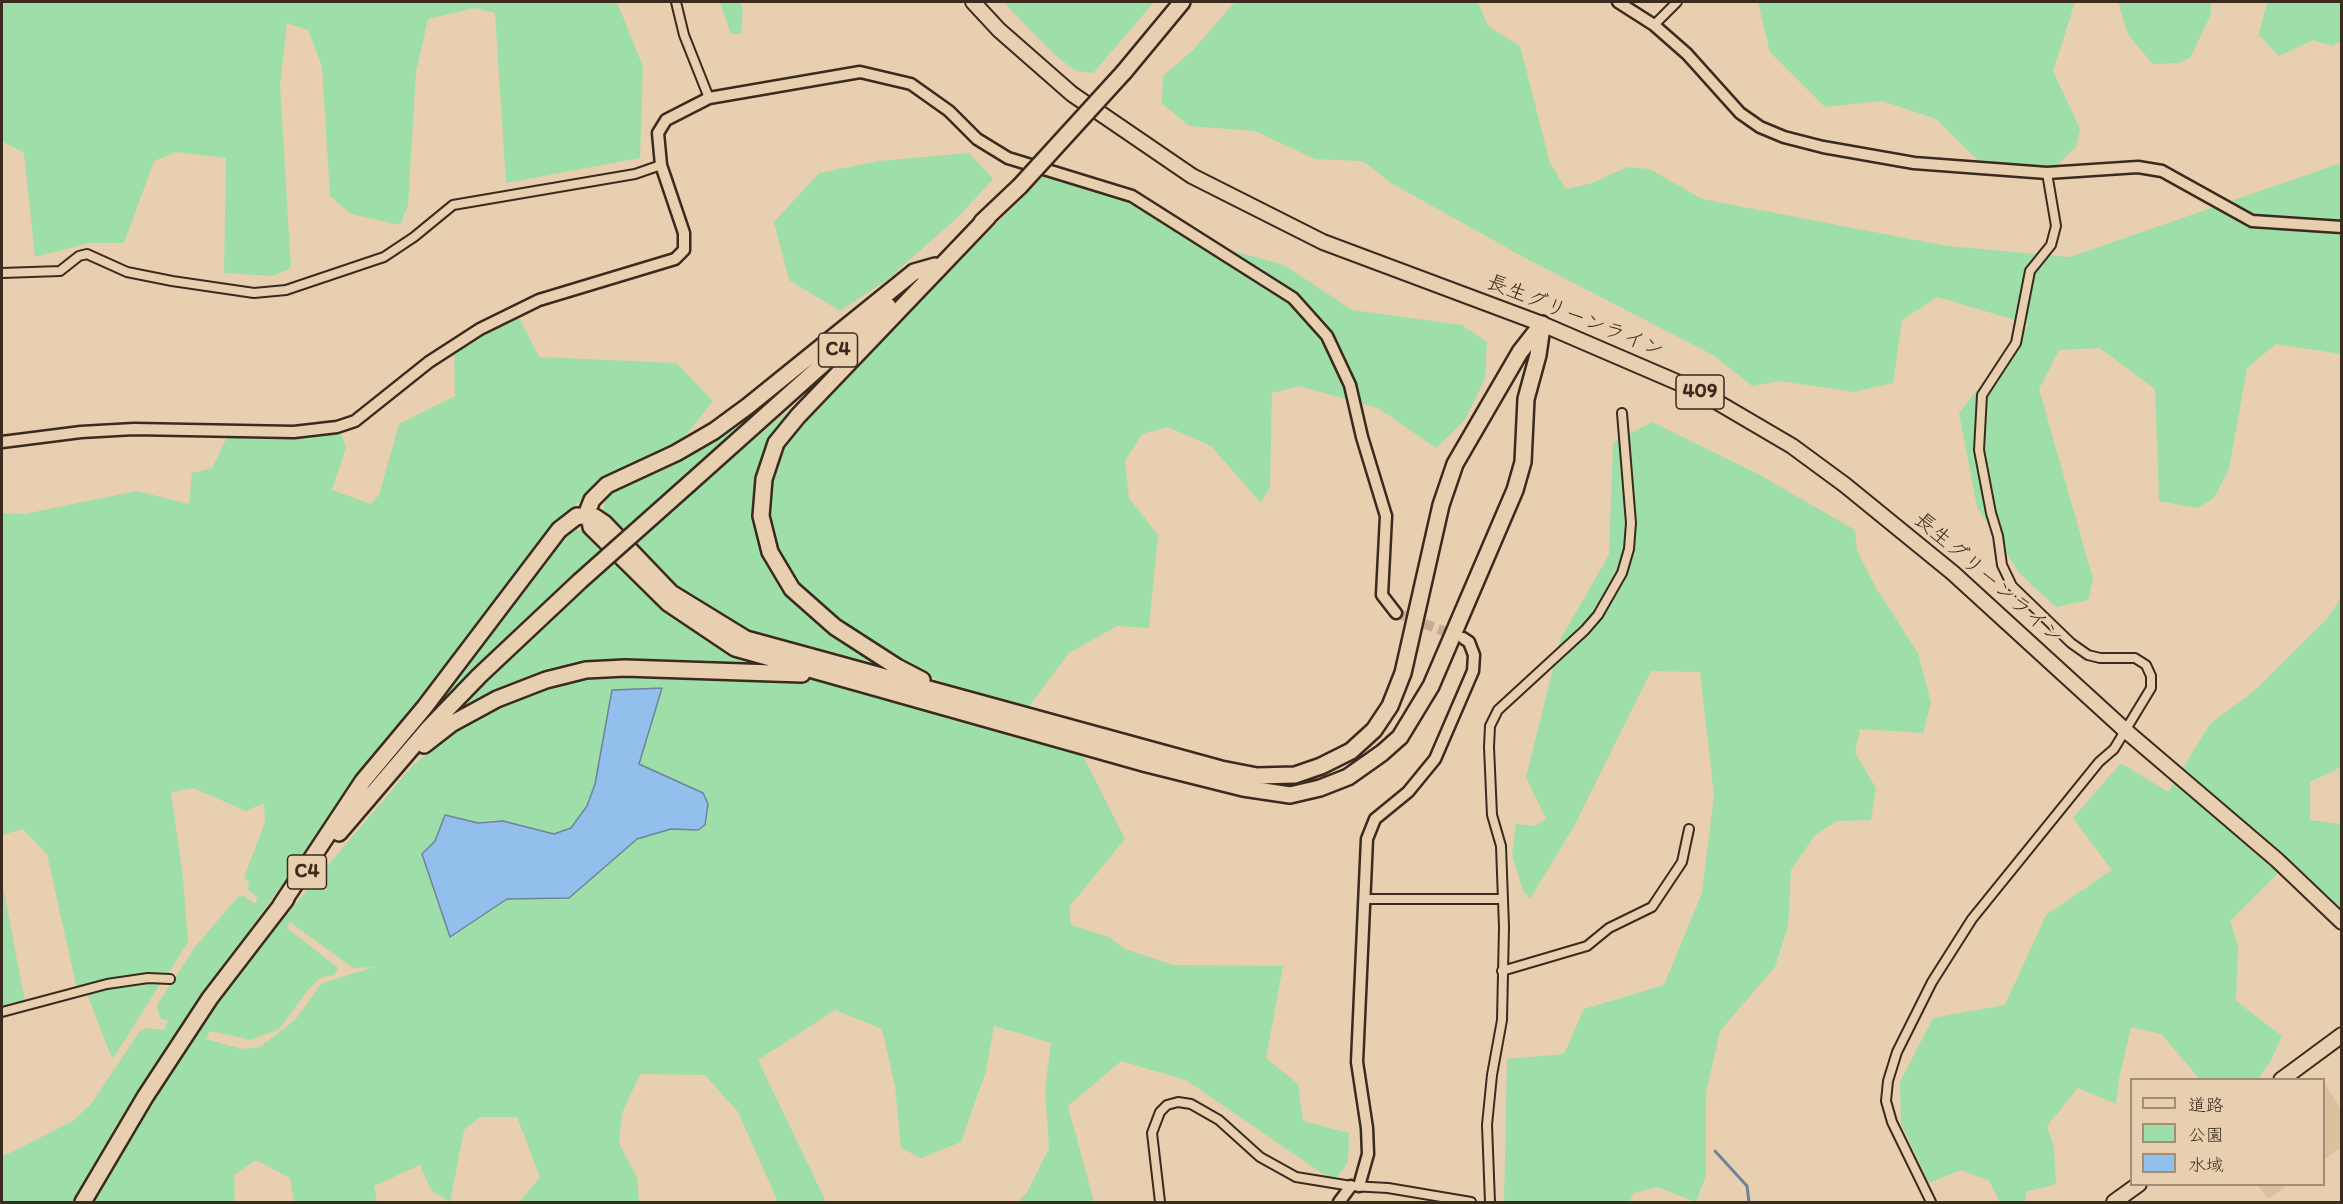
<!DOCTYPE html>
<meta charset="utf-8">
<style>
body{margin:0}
#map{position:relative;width:2343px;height:1204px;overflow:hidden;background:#e7cfb0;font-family:Itim,"Klee One",sans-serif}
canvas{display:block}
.frame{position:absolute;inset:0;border:3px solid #3b2a1e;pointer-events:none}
.legend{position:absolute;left:2130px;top:1078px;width:195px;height:108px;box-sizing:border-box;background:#e7cfb0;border:2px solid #a28d76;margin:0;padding:8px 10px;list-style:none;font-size:18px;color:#3b2a1e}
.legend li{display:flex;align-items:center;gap:12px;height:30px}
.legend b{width:30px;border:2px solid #a28d76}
</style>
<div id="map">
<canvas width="2343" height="1204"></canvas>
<div class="frame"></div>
<ul class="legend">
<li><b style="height:8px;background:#e7cfb0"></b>道路</li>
<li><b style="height:16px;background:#9edea8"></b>公園</li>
<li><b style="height:16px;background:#92bfec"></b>水域</li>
</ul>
</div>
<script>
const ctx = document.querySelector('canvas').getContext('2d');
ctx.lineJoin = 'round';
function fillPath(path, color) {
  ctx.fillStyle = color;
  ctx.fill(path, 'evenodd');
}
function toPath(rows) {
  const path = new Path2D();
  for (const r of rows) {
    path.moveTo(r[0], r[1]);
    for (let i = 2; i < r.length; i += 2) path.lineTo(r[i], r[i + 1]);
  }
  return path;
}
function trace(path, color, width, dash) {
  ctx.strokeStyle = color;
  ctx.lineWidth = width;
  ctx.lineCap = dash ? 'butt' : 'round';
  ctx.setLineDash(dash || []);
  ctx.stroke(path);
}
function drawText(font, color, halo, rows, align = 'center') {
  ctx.font = font + ' Itim,"Klee One",sans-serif';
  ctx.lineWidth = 5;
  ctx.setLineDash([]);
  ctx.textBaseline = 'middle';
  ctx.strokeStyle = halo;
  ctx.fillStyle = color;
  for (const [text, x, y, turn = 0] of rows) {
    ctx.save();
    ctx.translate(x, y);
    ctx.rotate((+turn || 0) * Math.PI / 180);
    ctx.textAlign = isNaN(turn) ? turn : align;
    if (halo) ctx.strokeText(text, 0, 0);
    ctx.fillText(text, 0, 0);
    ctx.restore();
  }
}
fillPath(toPath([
 [2324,1083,2341,1109,2342,1147,2324,1160],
 [2257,1185,2288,1185,2268,1199]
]), '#dac29e');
fillPath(toPath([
 [2,2,617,2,643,67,640,158,506,183,495,13,475,8,428,19,416,72,408,205,400,225,351,214,330,196,322,66,308,30,287,23,280,85,291,268,272,276,224,273,226,158,176,152,154,161,124,243,89,243,35,257,24,153,2,141],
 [720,2,740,2,743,9,741,34,731,34],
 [1003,2,1154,2,1093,73,1076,71,1055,55],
 [1235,2,1478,2,1488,26,1520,46,1550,163,1566,189,1589,184,1628,167,1650,169,1702,199,1947,246,2070,257,2341,163,2341,354,2276,344,2247,368,2229,469,2214,498,2197,508,2159,501,2155,389,2100,348,2059,350,2039,389,2093,579,2088,600,2056,607,2020,574,1977,507,1959,413,2029,324,1937,297,1902,320,1893,383,1854,392,1780,381,1752,386,1713,355,1529,260,1391,183,1363,161,1315,159,1255,131,1189,126,1162,103,1163,76,1192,51],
 [1758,2,2075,2,2053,71,2080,129,2076,147,2046,176,2010,178,1978,160,1936,119,1882,101,1825,107,1770,52],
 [2118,2,2211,2,2211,14,2190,58,2179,63,2153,64,2128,35],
 [2267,2,2341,2,2341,41,2333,46,2313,40,2279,56,2259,35],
 [969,153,993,179,959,216,888,279,840,311,789,280,774,222,819,173,879,161],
 [1045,174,1124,198,1197,241,1284,265,1352,310,1462,325,1487,342,1485,379,1464,421,1436,448,1378,408,1299,386,1272,393,1270,487,1261,503,1211,446,1168,427,1142,434,1125,461,1129,498,1158,535,1149,628,1117,626,1069,653,1026,710,969,694,922,673,871,645,839,622,804,591,784,567,775,547,769,524,767,491,782,449,804,420],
 [517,314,539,357,676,363,713,401,677,446,613,476,584,497,558,523,329,820,197,1003,136,1096,73,1202,2,1202,2,1157,73,1121,92,1103,140,1031,147,1028,164,1030,168,1021,160,1018,157,1005,195,947,238,897,244,896,255,904,258,898,248,890,249,882,244,878,265,822,264,803,246,811,193,788,171,792,183,878,188,942,168,974,145,974,77,989,47,854,23,829,2,835,2,513,25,514,137,491,189,504,192,473,212,468,227,437,340,431,346,447,332,490,371,504,379,495,399,424,455,396,454,352,481,333],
 [854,328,620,534,607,521,603,511,605,501,611,491],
 [820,383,768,451,768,560,899,674,755,635,733,625,676,590,631,546],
 [1652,422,1758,474,1855,530,1857,551,1876,588,1918,653,1931,703,1923,733,1860,729,1855,753,1876,788,1871,820,1837,821,1815,835,1791,870,1788,926,1775,967,1720,1031,1706,1092,1706,1175,1696,1202,1657,1187,1634,1193,1629,1202,1504,1202,1507,1059,1564,1054,1584,1009,1664,985,1702,893,1714,795,1700,672,1651,671,1574,826,1530,899,1523,890,1512,855,1516,824,1535,826,1546,819,1526,777,1560,640,1609,555,1613,442],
 [578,529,589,533,604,548,432,711,508,612,551,548,570,530],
 [615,561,643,590,686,625,771,666,607,664,446,721,531,637],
 [2341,598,2341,767,2310,782,2310,820,2341,824,2341,911,2289,862,2230,921,2238,946,2236,1001,2282,1036,2270,1062,2258,1079,2200,1079,2161,1034,2131,1027,2119,1079,2116,1104,2078,1088,2047,1126,2054,1148,2056,1184,2026,1192,2026,1202,2000,1202,1989,1181,1961,1170,1929,1183,1901,1124,1900,1082,1933,1018,2005,1005,2046,915,2112,870,2073,818,2121,763,2168,792,2210,724,2254,691,2327,619],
 [607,675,818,680,1056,741,1082,754,1125,839,1069,907,1071,925,1109,937,1125,949,1173,965,1283,966,1266,1058,1298,1084,1303,1121,1349,1133,1348,1162,1335,1180,1326,1176,1186,1080,1121,1061,1068,1106,1094,1202,1017,1202,1027,1193,1049,1148,1045,1089,1051,1043,994,1026,986,1071,961,1142,921,1158,901,1148,895,1086,882,1029,835,1010,758,1060,826,1202,778,1202,738,1112,705,1075,640,1074,622,1113,619,1143,637,1178,639,1202,520,1202,540,1177,517,1117,480,1117,464,1130,450,1202,431,1190,420,1165,374,1186,377,1202,294,1202,290,1178,256,1160,234,1175,235,1202,92,1202,178,1061,243,966,413,765,467,723,506,701,549,685],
 [661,688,639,764,707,820,705,825,698,830,671,829,637,839,569,898,507,899,450,937,422,854,458,817,478,823,493,820,554,834,571,828,587,806,595,784,612,690],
 [290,922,353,968,375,967,322,983,295,1020,260,1047,242,1049,206,1039,210,1031,251,1040,279,1029,307,991,320,978,334,975,338,968,287,928],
 [2,881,25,1002,2,1007],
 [148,980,162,981,114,1057,111,1056,87,994,110,986]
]), '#9edea8');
const water = toPath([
 [662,688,639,764,703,793,708,804,705,825,698,830,671,829,637,839,569,898,507,899,450,937,422,854,435,841,445,815,478,823,503,821,554,834,571,828,587,806,595,784,612,690,662,688]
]);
fillPath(water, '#92bfec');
trace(water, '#6f839a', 1.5);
trace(toPath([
 [1715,1151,1747,1186,1749,1202]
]), '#6f839a', 3);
trace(toPath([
 [1396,613,1457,636]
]), '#c5ae93', 10, [10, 5]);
const minor = toPath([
 [676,2,684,35,709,98],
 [1654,25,1677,2],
 [2,273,60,271,79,256,87,254,127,272,172,281,254,293,286,290,384,257,414,237,453,205,635,174,661,165],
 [1365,899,1503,899],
 [1502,971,1587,946,1609,928,1652,907,1682,862,1689,829],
 [2,1012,107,984,148,978,170,979],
 [1160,1202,1152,1133,1160,1112,1167,1105,1178,1102,1191,1104,1219,1120,1260,1157,1296,1177,1351,1186,1388,1188,1471,1202],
 [1490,1202,1487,1125,1492,1075,1502,1020,1504,927,1501,846,1492,815,1489,747,1490,726,1498,710,1585,630,1598,615,1622,573,1629,549,1631,523,1622,413],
 [1931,1202,1892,1122,1886,1101,1888,1081,1897,1052,1932,982,1972,919,2099,762,2114,749,2151,688,2151,676,2146,665,2135,658,2100,658,2088,655,2071,643,2012,586,2002,565,1998,536,1991,513,1979,450,1982,395,2016,343,2030,271,2051,245,2056,226,2047,173]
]);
const tertiary = toPath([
 [1618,2,1654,25,1687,54,1740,113,1760,127,1784,137,1823,147,1914,163,2047,173,2138,167,2162,171,2252,221,2342,227],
 [2,442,81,432,134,429,294,432,337,427,355,421,429,362,480,329,539,300,675,259,684,250,684,233,661,165,658,133,666,120,709,98,860,72,911,84,949,111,977,139,1008,158,1132,196,1293,298,1327,336,1350,385,1362,437,1386,516,1382,595,1396,613],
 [1359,1186,1368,1154,1367,1128,1357,1062,1367,839,1375,819,1408,792,1435,759,1473,671,1474,655,1469,642,1463,638],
 [1339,1202,1351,1186]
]);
const trunk = toPath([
 [973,2,999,30,1072,94,1192,176,1323,242,1542,324,1700,392,1792,446,1845,485,1953,573,2126,731,2277,860,2342,922],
 [2281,1080,2342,1035],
 [2114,1202,2139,1184]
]);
const motorway = toPath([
 [1124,72,1182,2],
 [982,222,1020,186],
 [935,266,914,272,748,406,714,431,676,453,607,485,592,500,588,510,591,527,668,603,735,648,1147,764,1243,788,1290,795,1320,788,1348,777,1382,753,1400,737,1431,686,1515,490,1523,462,1526,399,1538,355,1542,327],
 [689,484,888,306],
 [922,680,897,667,835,627,792,589,770,552,761,516,764,479,776,443,798,416,988,217],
 [424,745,451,724,497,699,546,680,586,670,625,668,802,674],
 [339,833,427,730,479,676,580,581],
 [281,905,363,781,424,708,559,530,577,516,595,517,604,523,671,593,746,639,1221,769,1257,776,1295,775,1321,766,1351,751,1374,730,1390,706,1403,673,1441,505,1455,464,1520,352,1542,324],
 [83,1202,145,1097,210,998,286,899]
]);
trace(minor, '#3b2a1e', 12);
trace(tertiary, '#3b2a1e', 15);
trace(trunk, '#3b2a1e', 18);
trace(motorway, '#3b2a1e', 20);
trace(minor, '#e7cfb0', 8);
trace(tertiary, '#e7cfb0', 10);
trace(trunk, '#e7cfb0', 14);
trace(motorway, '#e7cfb0', 15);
const motorwayBridge = toPath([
 [1020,186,1124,72],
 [580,581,689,484]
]);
trace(motorwayBridge, '#3b2a1e', 20, []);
trace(motorwayBridge, '#e7cfb0', 15);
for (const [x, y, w] of [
 [838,350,39],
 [1700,392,48],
 [307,872,39]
]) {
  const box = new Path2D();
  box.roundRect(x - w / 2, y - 17, w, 34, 4.5);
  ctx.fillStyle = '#e7cfb0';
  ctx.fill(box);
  trace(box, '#3b2a1e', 1.5);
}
drawText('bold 20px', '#3b2a1e', null, [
 ["C4",838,350],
 ["409",1700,392],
 ["C4",307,872]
]);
drawText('21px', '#3b2a1e', '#e7cfb0', [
 ["長生グリーンライン",1575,317,22],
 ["長生グリーンライン",1988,579,41]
]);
</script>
